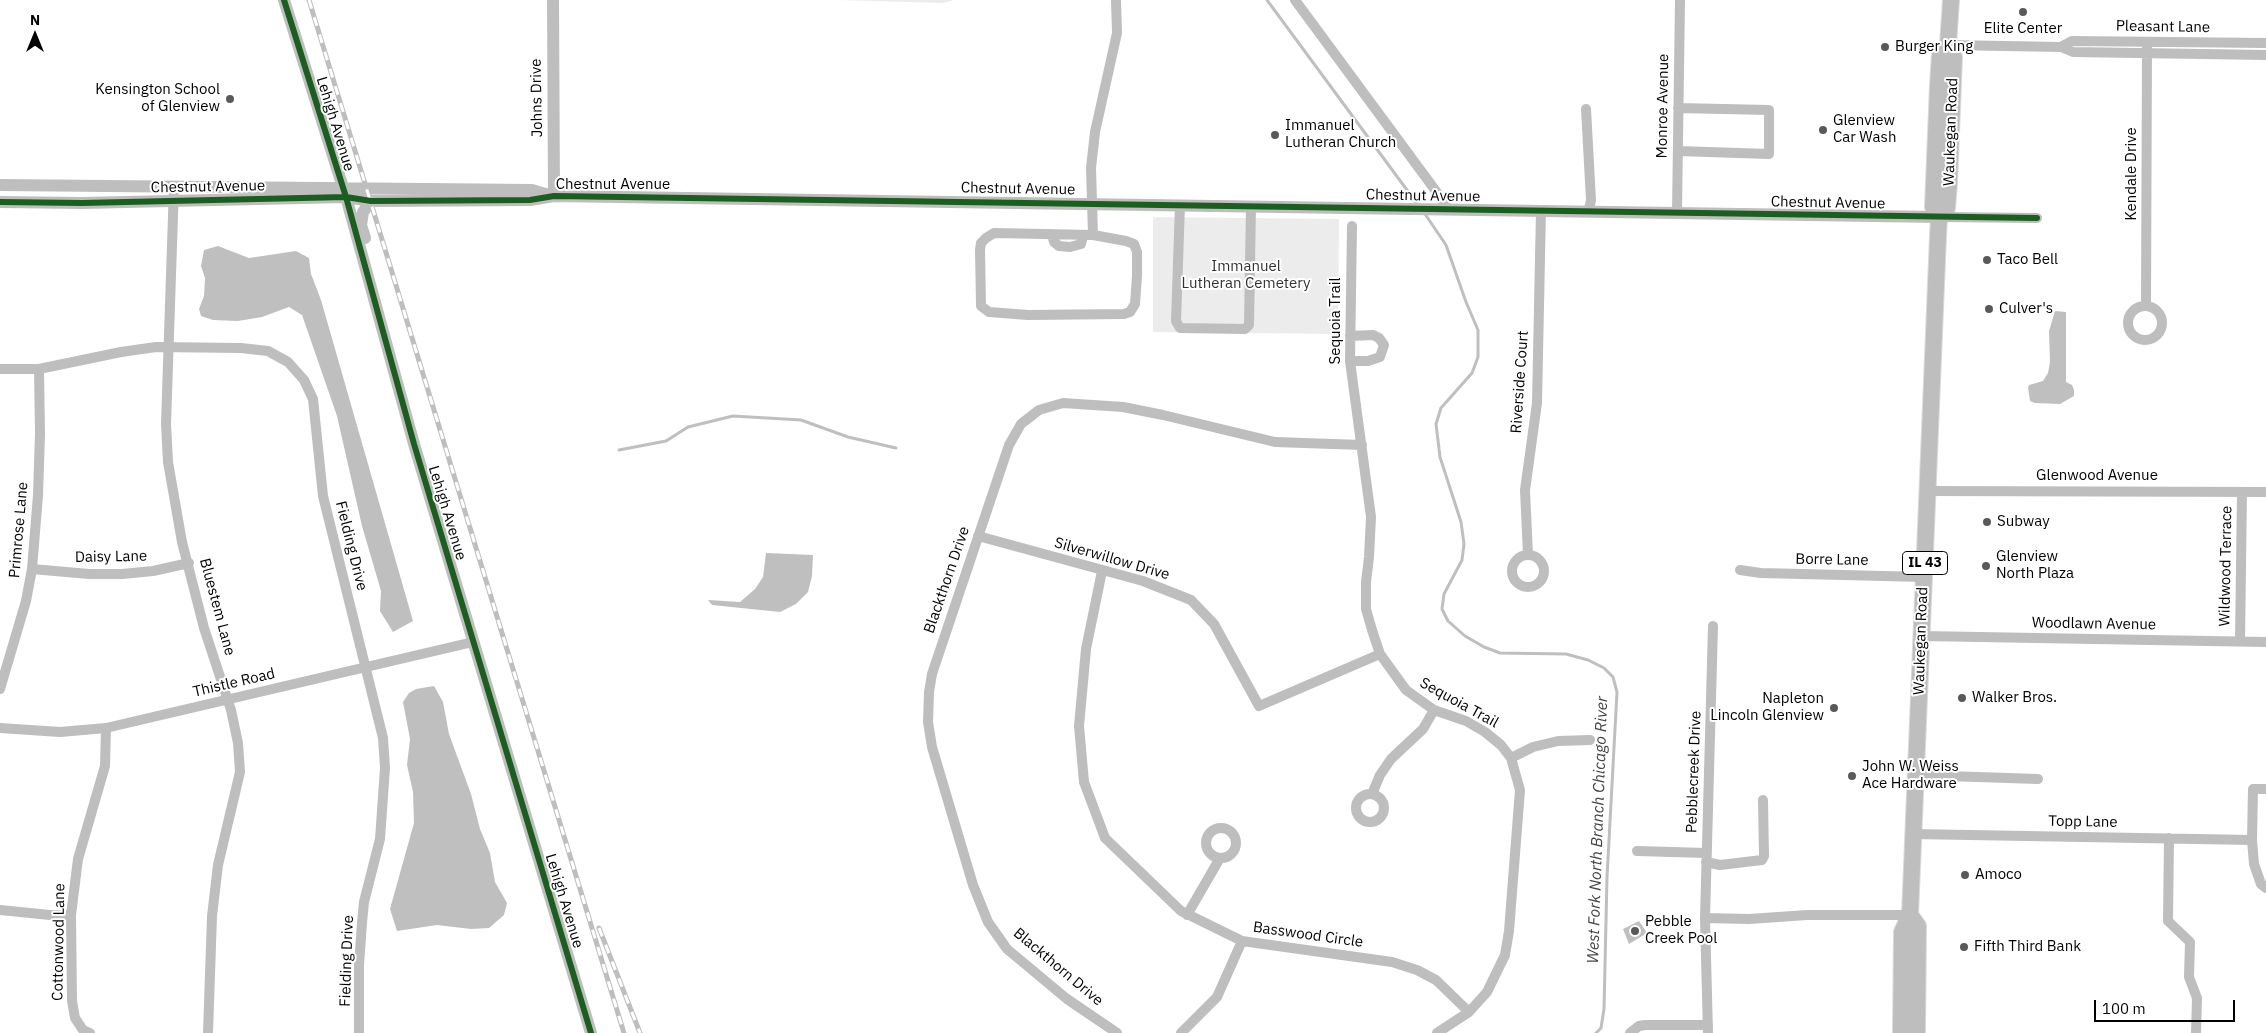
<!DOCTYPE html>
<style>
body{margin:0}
#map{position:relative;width:2266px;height:1033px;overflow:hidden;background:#fff;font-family:"IBM Plex Sans",sans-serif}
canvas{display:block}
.north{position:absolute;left:10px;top:10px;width:50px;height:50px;-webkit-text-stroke:4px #fff;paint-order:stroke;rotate:0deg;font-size:14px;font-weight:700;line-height:20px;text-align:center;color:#000}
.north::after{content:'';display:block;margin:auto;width:18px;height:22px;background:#000;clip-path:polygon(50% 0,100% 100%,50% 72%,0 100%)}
.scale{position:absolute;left:2094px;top:1000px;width:141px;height:22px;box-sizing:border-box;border:2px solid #000;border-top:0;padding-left:6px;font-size:15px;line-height:18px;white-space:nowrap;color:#000;-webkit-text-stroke:4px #fff;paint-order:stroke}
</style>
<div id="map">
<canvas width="2266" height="1033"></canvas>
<div class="north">N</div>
<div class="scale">100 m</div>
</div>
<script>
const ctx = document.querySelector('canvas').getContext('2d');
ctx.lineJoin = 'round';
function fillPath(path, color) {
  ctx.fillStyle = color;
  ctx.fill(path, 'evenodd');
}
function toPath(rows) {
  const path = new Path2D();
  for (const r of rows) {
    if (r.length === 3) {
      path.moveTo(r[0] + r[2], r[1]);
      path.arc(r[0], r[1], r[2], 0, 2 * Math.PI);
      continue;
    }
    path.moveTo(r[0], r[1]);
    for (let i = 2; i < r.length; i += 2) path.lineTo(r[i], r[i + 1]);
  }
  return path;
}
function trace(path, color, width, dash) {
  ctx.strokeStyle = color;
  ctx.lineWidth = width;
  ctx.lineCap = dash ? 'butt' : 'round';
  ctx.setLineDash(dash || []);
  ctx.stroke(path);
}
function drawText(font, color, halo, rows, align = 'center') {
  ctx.font = font + ' "IBM Plex Sans",sans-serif';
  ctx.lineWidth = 4;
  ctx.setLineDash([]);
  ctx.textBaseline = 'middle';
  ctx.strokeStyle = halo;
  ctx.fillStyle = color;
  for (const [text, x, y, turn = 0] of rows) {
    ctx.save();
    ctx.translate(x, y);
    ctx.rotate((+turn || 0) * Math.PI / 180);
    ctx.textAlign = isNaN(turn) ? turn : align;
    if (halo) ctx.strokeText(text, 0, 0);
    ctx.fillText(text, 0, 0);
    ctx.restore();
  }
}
fillPath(toPath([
 [839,0,954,0,943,3],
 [1153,217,1339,219,1338,334,1153,332]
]), '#ececec');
fillPath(toPath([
 [218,246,249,258,296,251,309,258,311,274,321,300,413,621,393,632,380,611,381,591,362,526,337,416,302,315,289,307,262,317,238,321,213,320,201,316,199,309,204,296,205,278,201,266,204,250],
 [2055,311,2066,312,2066,382,2072,385,2074,390,2074,396,2060,404,2035,403,2030,401,2028,388,2029,385,2043,381,2048,373,2050,362,2049,331],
 [766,553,813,555,812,576,808,592,796,604,780,612,712,605,708,600,740,602,755,589,763,577],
 [434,686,443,702,449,734,471,794,480,829,490,853,495,882,507,903,504,915,489,928,471,929,437,925,397,931,390,909,414,823,413,792,407,765,410,739,403,702,409,693,416,689],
 [1639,921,1647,933,1629,944,1623,929]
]), '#bfbfbf');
trace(toPath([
 [1267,0,1418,205],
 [1425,214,1446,245,1466,302,1478,330,1478,357,1472,373,1441,408,1436,424,1440,457,1461,522,1464,544,1462,560,1444,594,1442,609,1448,621,1465,636,1484,647,1500,653,1566,654,1588,660,1604,668,1613,677,1617,692,1607,877,1604,1009,1601,1028,1596,1033],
 [619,450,666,441,688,427,733,416,801,420,848,437,896,448]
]), '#bfbfbf', 3);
const primary = toPath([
 [1939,217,1947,208,1949,183,1954,57,1948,45,1951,0],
 [1910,915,1918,926,1917,1033],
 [1901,1033,1902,932,1910,915,1938,236,1939,217,1933,207,1938,85,1940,55,1948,45]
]);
trace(primary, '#dbdbdb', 18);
trace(toPath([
 [1295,0,1441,198,1447,208],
 [1948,45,2061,47,2073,52,2266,55],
 [2061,47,2072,41,2266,43],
 [1586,109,1591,200,1589,211],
 [1678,151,1769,154,1769,110,1678,108],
 [174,186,166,424,168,462,182,542,204,628,231,710,238,743,240,772,218,865,212,916,208,1033],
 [1180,205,1176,321,1180,328,1245,329,1249,325,1251,206],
 [1677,213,1680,0],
 [1939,217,2037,218],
 [1352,226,1350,361,1371,517,1369,557,1366,582,1366,609,1372,630,1380,654,1406,690,1434,710,1466,721,1485,732,1501,745,1511,758,1520,790,1509,931,1505,955,1487,992,1469,1012,1437,1033],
 [1052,235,1054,242,1059,246,1070,247,1081,244,1083,236],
 [1093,235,1126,241,1134,244,1137,252,1137,276,1135,304,1130,312,1124,314,1028,315,989,312,981,306,980,250,981,243,986,238,994,233,1093,235,1091,168,1095,132,1117,33,1116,0],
 [2145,323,17],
 [2146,306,2147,42],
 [1350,336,1373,335,1379,338,1384,345,1380,357,1368,361,1350,361],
 [0,369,39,369,121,352,156,347,241,348,268,351,288,362,304,380,313,399,323,496,383,738,385,768,380,839,364,902,362,923,359,965,359,1033],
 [1928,491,2266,492],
 [978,536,1143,581,1191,600,1214,624,1259,706,1380,654],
 [1528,571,16],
 [1528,555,1525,490,1537,403,1541,210],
 [32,569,89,574,122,574,153,571,189,563],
 [1740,570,1761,573,1924,577],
 [1102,571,1086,649,1079,726,1084,782,1105,838,1181,911,1242,941,1392,962,1417,970,1436,980,1469,1012],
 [1922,636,2266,642],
 [2240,641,2242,492],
 [0,689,26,601,32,569,38,495,40,434,39,369],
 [0,728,60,732,106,728,473,642],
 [1511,758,1533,747,1558,741,1590,740],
 [1916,775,2038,779],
 [2266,789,2253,789,2252,840,2254,864,2261,884,2266,888],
 [1372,794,1380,775,1391,759,1423,729,1434,710],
 [1370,808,14],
 [1221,843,15],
 [1913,834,2252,840],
 [2169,838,2168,921,2190,942,2189,977,2197,998,2196,1033],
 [1637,851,1706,853],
 [1706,862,1720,865,1762,860,1764,856,1763,800],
 [0,910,50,915,71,915],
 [1187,915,1220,858],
 [1705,918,1749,919,1807,915,1910,915],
 [90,1033,83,1030,75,1018,72,1001,71,915,78,859,105,766,106,728],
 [1117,1033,1067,999,1007,949,988,922,973,885,932,747,928,722,929,692,932,674,1009,445,1021,424,1039,410,1063,403,1123,407,1163,415,1275,442,1362,445],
 [1181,1033,1217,997,1242,941],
 [1630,1033,1639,1026,1645,1025,1708,1025],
 [1708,1033,1705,918,1713,626]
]), '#bebebe', 10);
trace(toPath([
 [284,0,346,197,414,444,591,1033],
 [553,0,554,196],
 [0,185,532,190,549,195],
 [0,202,82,203,346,197,371,201,530,200,554,196,1939,217],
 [365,238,361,225,363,212,371,201]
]), '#bebebe', 12);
trace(primary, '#bebebe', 16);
const rail = toPath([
 [309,0,624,1033],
 [599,928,640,1033]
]);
trace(rail, '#bebebe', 5);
trace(rail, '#fff', 3, [9]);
trace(toPath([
 [284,0,346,197,414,444,591,1033],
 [0,202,82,203,346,197,371,201,530,200,554,196,2037,218]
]), '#1b5e20', 6);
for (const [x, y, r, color] of [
 [2023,12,5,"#595959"],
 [1885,47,5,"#595959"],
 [230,99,5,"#595959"],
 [1823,130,5,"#595959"],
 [1275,135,5,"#595959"],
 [1987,260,5,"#595959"],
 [1989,309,5,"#595959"],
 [1987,522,5,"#595959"],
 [1986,566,5,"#595959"],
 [1962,698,5,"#595959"],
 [1834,708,5,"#595959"],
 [1852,776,5,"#595959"],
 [1965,875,5,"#595959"],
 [1635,931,5,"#595959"],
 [1964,947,5,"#595959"]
]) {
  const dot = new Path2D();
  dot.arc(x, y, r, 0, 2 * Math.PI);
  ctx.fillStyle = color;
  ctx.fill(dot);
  trace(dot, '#fff', 2);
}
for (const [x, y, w] of [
 [1925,563,45]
]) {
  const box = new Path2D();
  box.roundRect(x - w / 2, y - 11.5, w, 23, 4);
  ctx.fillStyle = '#fff';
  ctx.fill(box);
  trace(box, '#000', 1);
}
drawText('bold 14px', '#000', null, [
 ["IL 43",1925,563]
]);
drawText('15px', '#000', '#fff', [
 ["Pleasant Lane",2163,27,1],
 ["Johns Drive",537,98,-91],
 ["Monroe Avenue",1663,106,-89],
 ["Lehigh Avenue",335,124,73],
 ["Waukegan Road",1951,132,-88],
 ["Kendale Drive",2132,174,-90],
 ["Chestnut Avenue",613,185],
 ["Chestnut Avenue",208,187,-1],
 ["Chestnut Avenue",1018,189,1],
 ["Chestnut Avenue",1423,196,1],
 ["Chestnut Avenue",1828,203,1],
 ["Sequoia Trail",1336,321,-90],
 ["Riverside Court",1520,382,-86],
 ["Glenwood Avenue",2097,476],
 ["Lehigh Avenue",447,513,73],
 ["Primrose Lane",19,530,-85],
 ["Fielding Drive",351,546,76],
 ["Daisy Lane",111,557,-1],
 ["Silverwillow Drive",1112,559,16],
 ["Borre Lane",1832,560,1],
 ["Wildwood Terrace",2226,566,-89],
 ["Blackthorn Drive",947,580,-71],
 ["Bluestem Lane",217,607,75],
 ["Woodlawn Avenue",2094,624,1],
 ["Waukegan Road",1921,641,-88],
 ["Thistle Road",234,683,-13],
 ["Sequoia Trail",1459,703,29],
 ["Pebblecreek Drive",1694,772,-88],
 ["Topp Lane",2083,822,1],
 ["Lehigh Avenue",564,901,73],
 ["Basswood Circle",1308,935,8],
 ["Cottonwood Lane",59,942,-89],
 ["Fielding Drive",347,961,-88],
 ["Blackthorn Drive",1058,967,40]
]);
drawText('15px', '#000', '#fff', [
 ["Elite Center",2023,29,"center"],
 ["Burger King",1895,47],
 ["Kensington School",220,90,"right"],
 ["of Glenview",220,107,"right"],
 ["Glenview",1833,121],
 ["Car Wash",1833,138],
 ["Immanuel",1285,126],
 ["Lutheran Church",1285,143],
 ["Taco Bell",1997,260],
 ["Culver's",1999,309],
 ["Subway",1997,522],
 ["Glenview",1996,557],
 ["North Plaza",1996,574],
 ["Walker Bros.",1972,698],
 ["Napleton",1824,699,"right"],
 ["Lincoln Glenview",1824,716,"right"],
 ["John W. Weiss",1862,767],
 ["Ace Hardware",1862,784],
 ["Amoco",1975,875],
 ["Pebble",1645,922],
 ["Creek Pool",1645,939],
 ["Fifth Third Bank",1974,947]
], 'left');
drawText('15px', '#333', '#fff', [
 ["Immanuel",1246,267],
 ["Lutheran Cemetery",1246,284]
]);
drawText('italic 16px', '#444', '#fff', [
 ["West Fork North Branch Chicago River",1598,830,-88]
]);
</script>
